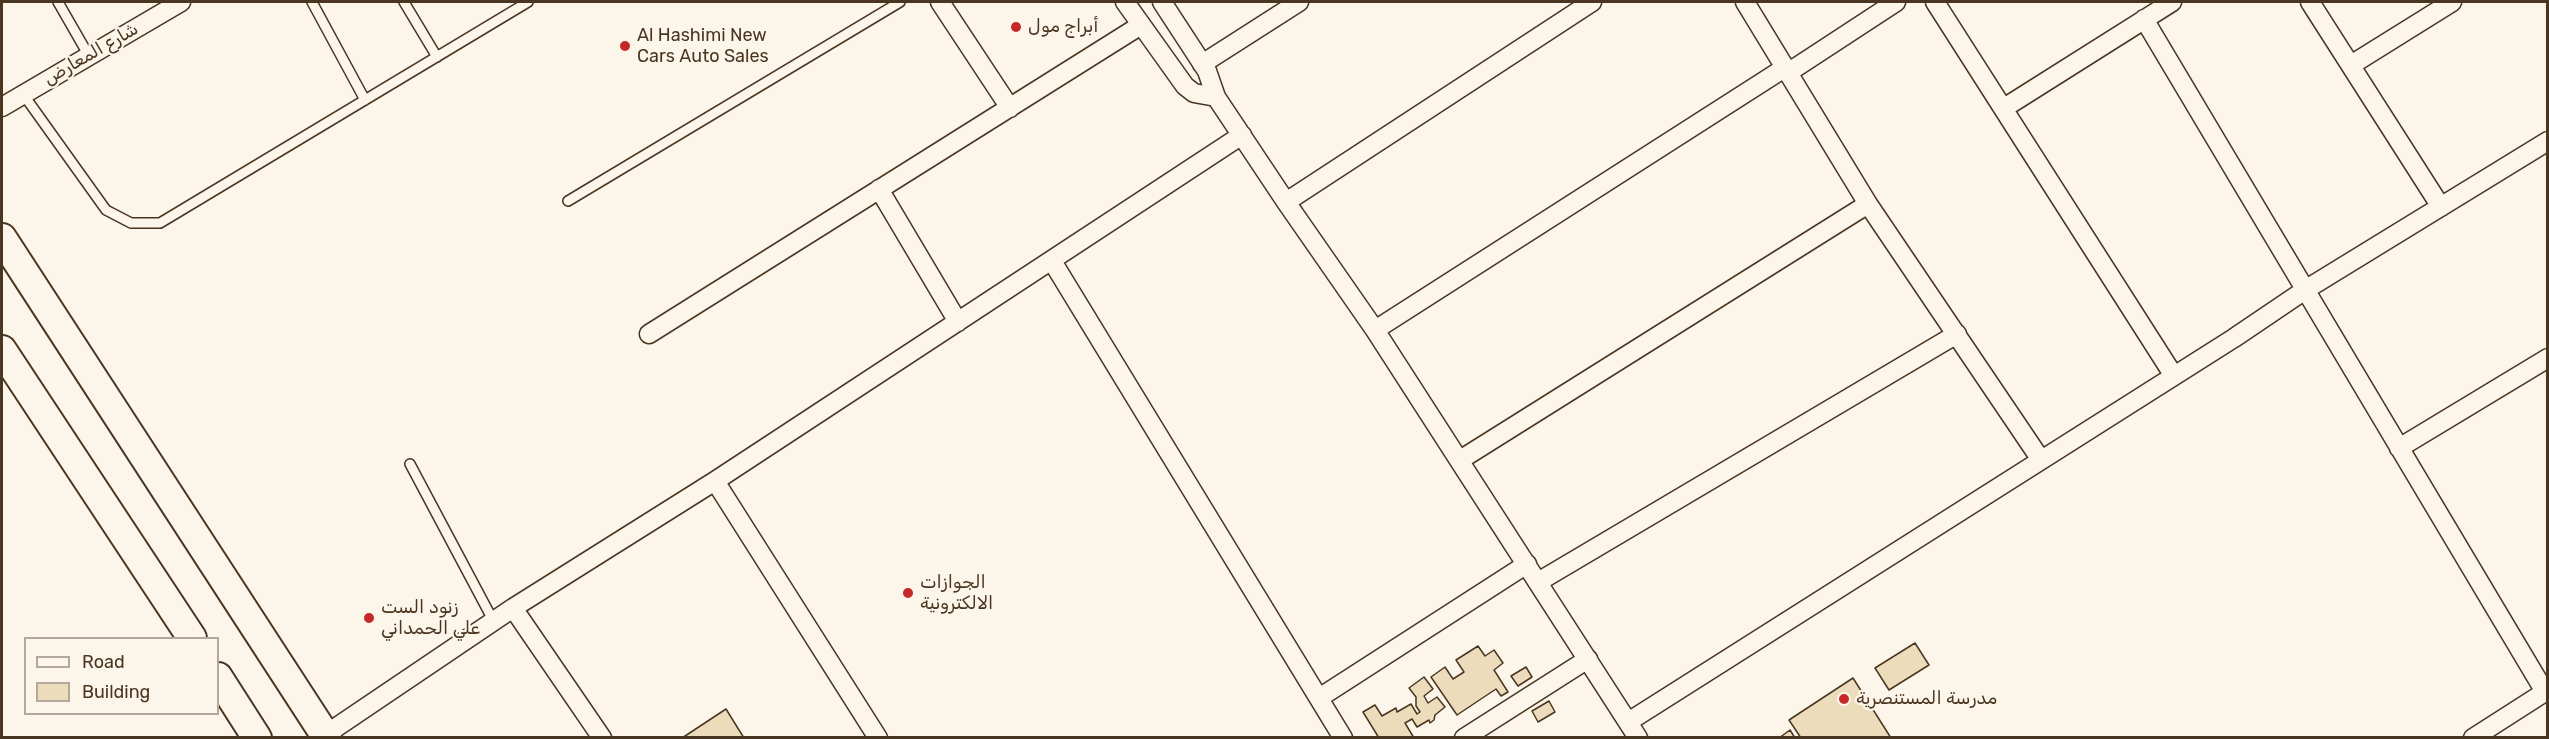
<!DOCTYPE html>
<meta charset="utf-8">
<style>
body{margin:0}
#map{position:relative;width:2549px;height:739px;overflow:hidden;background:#fbf6e9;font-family:Rubik,sans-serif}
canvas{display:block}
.frame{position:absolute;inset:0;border:3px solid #4a3520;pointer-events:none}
.legend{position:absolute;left:24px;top:637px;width:195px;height:78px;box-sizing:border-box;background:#fbf6e9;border:2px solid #b4a999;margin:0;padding:8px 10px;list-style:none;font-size:18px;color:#4a3520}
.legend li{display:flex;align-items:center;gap:12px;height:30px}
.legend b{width:30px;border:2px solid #b4a999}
</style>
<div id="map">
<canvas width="2549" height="739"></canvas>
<div class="frame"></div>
<ul class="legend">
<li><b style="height:8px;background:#fbf6e9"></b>Road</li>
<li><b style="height:16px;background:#ecdcbc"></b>Building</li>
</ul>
</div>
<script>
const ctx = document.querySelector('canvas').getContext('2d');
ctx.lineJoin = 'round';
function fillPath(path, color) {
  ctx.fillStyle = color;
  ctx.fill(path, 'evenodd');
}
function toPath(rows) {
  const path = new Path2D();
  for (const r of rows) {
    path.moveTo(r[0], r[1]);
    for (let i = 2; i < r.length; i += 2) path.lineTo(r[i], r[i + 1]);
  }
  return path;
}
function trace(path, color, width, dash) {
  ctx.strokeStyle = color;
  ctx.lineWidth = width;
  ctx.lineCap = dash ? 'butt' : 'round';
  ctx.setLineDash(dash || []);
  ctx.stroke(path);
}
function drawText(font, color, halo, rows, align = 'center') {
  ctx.font = font + ' Rubik,"Noto Naskh Arabic",sans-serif';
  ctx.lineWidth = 4.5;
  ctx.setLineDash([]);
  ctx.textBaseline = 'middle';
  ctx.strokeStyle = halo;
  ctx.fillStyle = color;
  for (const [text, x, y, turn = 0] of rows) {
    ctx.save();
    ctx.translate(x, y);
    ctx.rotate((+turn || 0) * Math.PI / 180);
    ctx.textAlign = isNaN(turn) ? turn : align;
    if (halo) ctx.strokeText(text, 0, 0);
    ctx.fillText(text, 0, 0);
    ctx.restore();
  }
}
const building = toPath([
 [1915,643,1929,665,1889,690,1875,668,1915,643],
 [1478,646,1485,656,1494,650,1503,663,1494,670,1508,692,1501,696,1496,689,1457,715,1431,677,1445,667,1453,679,1464,672,1456,660,1478,646],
 [1526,667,1532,677,1518,686,1511,676,1526,667],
 [1424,677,1433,689,1424,696,1428,703,1437,697,1445,707,1435,715,1434,720,1430,723,1429,720,1417,727,1412,719,1405,723,1414,738,1379,738,1363,712,1375,705,1382,716,1396,708,1397,712,1411,704,1417,714,1420,712,1416,706,1416,697,1409,688,1424,677],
 [1853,678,1891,738,1801,738,1789,720,1853,678],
 [1549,701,1555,712,1538,722,1532,711,1549,701],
 [726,709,744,738,682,738,726,709],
 [1790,730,1795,738,1779,738,1790,730]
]);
fillPath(building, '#ecdcbc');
trace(building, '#4a3520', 1.5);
const service = toPath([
 [58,2,89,56],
 [312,2,365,100],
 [404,2,437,57],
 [23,94,106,210,131,223,160,223,528,2],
 [568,201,900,2],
 [410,464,494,622]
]);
const minor = toPath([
 [940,2,1010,108],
 [1125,2,1185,86,1194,93,1216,97],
 [1162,2,1207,71,1216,97,1286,202,1375,330,1638,738],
 [1745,2,1868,204],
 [1935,2,2174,376],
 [2310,2,2441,207],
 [2144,19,2545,692],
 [1202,64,1299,2],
 [2351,65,2452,2],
 [1789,72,1896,2],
 [2,107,181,2],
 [2004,108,2172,2],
 [879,189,958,322],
 [1286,202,1592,2],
 [1052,261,1343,738],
 [1375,330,1786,67],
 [649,334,1141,25],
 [2399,448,2548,358],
 [1460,460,1868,204,2041,460],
 [715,481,878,738],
 [1538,582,1957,334],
 [513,608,602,738],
 [1319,698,1527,564],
 [1628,722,2234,338,2305,290,2548,141],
 [325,735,513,608,715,481,1242,135],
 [1464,738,1588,659],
 [2473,738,2548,690]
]);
const primary = toPath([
 [2,238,327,738],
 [2,350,192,638],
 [218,677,257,738]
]);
trace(service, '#4a3520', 12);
trace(minor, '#4a3520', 21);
trace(primary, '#4a3520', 32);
trace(service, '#fbf6e9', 9);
trace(minor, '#fbf6e9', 18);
trace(primary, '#fbf6e9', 28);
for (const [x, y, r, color] of [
 [1016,27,6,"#c62828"],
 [625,46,6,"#c62828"],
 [908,593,6,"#c62828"],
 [369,618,6,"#c62828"],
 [1844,699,6,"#c62828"]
]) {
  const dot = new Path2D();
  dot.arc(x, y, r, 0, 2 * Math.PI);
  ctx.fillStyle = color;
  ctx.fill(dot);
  trace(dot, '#fbf6e9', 2);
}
drawText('18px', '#4a3520', '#fbf6e9', [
 ["أبراج مول",1028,27],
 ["Al Hashimi New",637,36],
 ["Cars Auto Sales",637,57],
 ["الجوازات",920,583],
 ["الالكترونية",920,604],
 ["زنود الست",381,608],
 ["علي الحمداني",381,629],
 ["مدرسة المستنصرية",1856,699]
], 'left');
drawText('18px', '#4a3520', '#fbf6e9', [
 ["شارع المعارض",91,54,-30]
]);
</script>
